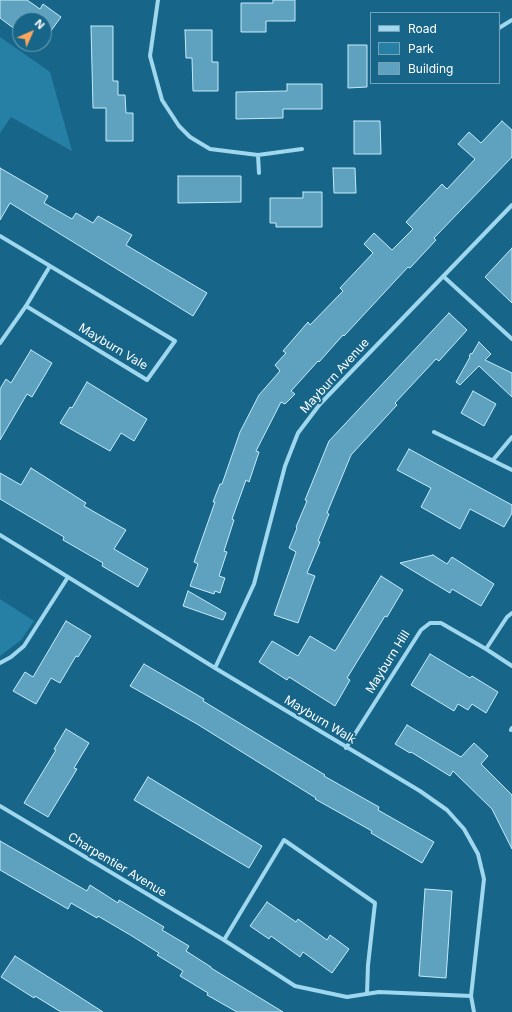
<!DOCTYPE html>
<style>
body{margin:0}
#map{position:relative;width:512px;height:1012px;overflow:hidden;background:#176689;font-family:Inter,sans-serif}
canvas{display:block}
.legend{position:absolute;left:370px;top:12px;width:130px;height:72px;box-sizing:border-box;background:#176689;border:1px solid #74a3b8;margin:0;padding:5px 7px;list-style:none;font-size:12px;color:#fff}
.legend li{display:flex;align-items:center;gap:8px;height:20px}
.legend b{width:20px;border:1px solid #74a3b8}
.north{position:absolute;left:12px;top:12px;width:40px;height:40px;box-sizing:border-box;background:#176689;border:1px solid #74a3b8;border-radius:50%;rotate:45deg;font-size:11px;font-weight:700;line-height:16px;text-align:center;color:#fff}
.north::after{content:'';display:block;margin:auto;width:14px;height:18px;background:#ffa65c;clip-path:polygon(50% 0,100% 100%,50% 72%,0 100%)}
</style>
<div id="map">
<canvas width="512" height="1012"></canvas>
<ul class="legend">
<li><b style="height:5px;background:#9fd7ee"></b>Road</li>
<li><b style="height:11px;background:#2680a6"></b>Park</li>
<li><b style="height:11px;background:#5ea2bf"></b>Building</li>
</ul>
<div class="north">N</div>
</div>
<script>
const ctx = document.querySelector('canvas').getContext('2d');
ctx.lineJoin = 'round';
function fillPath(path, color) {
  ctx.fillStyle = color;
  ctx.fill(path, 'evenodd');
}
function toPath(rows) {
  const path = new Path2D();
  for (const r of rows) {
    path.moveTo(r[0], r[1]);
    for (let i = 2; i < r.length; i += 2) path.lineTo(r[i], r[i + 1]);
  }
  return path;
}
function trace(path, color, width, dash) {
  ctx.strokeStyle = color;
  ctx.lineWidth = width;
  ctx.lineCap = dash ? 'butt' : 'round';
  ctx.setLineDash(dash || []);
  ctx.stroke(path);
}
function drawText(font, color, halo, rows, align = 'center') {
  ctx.font = font + ' Inter,sans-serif';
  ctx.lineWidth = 4;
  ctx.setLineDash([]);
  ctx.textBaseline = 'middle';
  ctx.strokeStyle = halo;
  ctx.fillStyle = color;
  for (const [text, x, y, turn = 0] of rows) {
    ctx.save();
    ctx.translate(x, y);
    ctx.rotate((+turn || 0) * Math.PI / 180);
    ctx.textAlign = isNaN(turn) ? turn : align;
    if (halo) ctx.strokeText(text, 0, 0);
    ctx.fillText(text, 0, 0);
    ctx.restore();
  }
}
fillPath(toPath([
 [0,37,50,72,72,151,11,117,0,133],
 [0,599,34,621,21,640,0,656]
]), '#2680a6');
const building = toPath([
 [0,0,27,0,40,9,43,4,61,17,45,39,44,20,20,20,20,33,0,18,0,0],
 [273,0,295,0,295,21,266,21,266,32,241,32,241,3,273,3,273,0],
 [91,26,113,26,113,81,118,81,118,95,125,95,126,113,133,113,133,141,106,141,106,108,93,108,91,26],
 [185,30,212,30,212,62,218,62,218,91,193,91,192,58,186,58,185,30],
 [348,45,367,45,367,87,348,88,348,45],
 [287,84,322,84,322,109,283,109,283,118,236,119,236,92,287,91,287,84],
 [354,121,380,121,381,154,354,154,354,121],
 [502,121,512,130,512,157,434,238,436,240,410,268,408,267,344,336,343,335,319,362,318,361,291,391,295,394,285,404,281,402,256,451,259,452,249,482,246,480,232,519,234,520,224,551,227,552,219,576,225,578,220,593,215,591,214,594,190,586,198,564,194,562,215,502,213,502,220,484,222,484,240,432,259,395,280,371,275,365,286,353,283,351,308,322,310,325,343,291,340,288,373,253,364,244,374,233,392,250,413,229,406,222,442,184,447,189,475,159,458,144,469,132,481,143,502,121],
 [0,168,48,196,44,203,72,219,76,213,93,223,98,216,132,235,126,245,207,293,193,316,10,203,0,220,0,168],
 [333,168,355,168,356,193,334,193,333,168],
 [178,176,241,176,241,202,178,203,178,176],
 [303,192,322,192,322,227,276,227,276,223,270,223,270,198,303,198,303,192],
 [512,248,512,303,485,277,512,248],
 [449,313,467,330,439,361,436,359,395,403,397,405,351,455,327,513,329,514,318,541,320,542,307,573,315,576,298,623,274,615,296,552,289,548,297,528,296,527,307,501,305,500,329,441,449,313],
 [479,342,491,354,485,360,512,373,512,397,479,366,460,385,456,382,470,357,469,356,471,353,472,354,479,342],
 [31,350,52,363,32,397,27,394,0,440,0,389,6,379,11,383,31,350],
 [87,382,147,419,134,441,121,433,110,451,60,423,70,407,72,408,87,382],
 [473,391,496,404,484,426,461,413,473,391],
 [409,449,512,505,512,513,504,527,470,509,460,529,421,507,431,488,397,470,409,449],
 [31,468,86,503,84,506,126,530,114,549,148,569,138,587,102,566,103,563,63,540,64,537,0,499,0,473,21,485,31,468],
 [433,555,447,564,452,557,494,584,481,606,452,589,450,593,400,563,433,555],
 [381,576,403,590,387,617,385,616,347,678,350,680,335,706,289,677,287,680,259,662,272,641,298,656,310,636,335,651,381,576],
 [188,591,226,613,223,620,183,606,188,591],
 [66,621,91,636,78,657,76,656,60,683,51,678,36,704,13,691,25,672,33,677,66,621],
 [430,654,470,678,472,676,498,692,486,713,472,704,468,710,458,704,454,711,411,685,430,654],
 [144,664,204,699,203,701,325,775,324,776,379,807,378,810,434,842,422,863,371,833,372,831,315,799,316,798,197,724,130,686,144,664],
 [407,725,461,757,474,743,488,756,481,764,512,795,512,849,492,809,453,771,450,776,411,752,410,753,395,744,407,725],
 [66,729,89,743,74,768,77,769,48,817,24,803,56,750,54,749,66,729],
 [148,777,262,846,249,868,134,800,148,777],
 [0,841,87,891,90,885,118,903,119,900,164,927,162,930,189,946,186,951,211,967,211,968,283,1012,237,1012,207,995,208,993,180,976,183,971,157,955,159,953,132,936,98,916,97,918,71,903,68,909,0,870,0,841],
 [425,889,452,891,446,978,419,976,425,889],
 [267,902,296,922,298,919,327,940,330,935,349,949,332,973,303,952,300,957,271,936,269,939,250,926,267,902],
 [15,956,69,990,103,1012,61,1012,35,996,34,998,1,977,15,956]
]);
fillPath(building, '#5ea2bf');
trace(building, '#c5ebfa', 1);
trace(toPath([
 [158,0,150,56,162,100,179,126,190,137,210,149,258,155,302,149],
 [499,28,512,20],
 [258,155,259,173],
 [0,236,175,341,147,380,26,306],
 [443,276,512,339],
 [0,343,26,306,50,266],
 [434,432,512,470],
 [493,460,512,437],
 [0,535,215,668,420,791,447,810,464,829,478,854,484,879,471,996,474,1012],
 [486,649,507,617,512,613],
 [0,663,11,657,24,646,68,577],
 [215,668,254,584,285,466,298,433,320,404,512,205],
 [511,730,512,728],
 [346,748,421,630,430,623,441,623,486,649,512,666],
 [0,806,224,940,284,840,375,903,368,965,367,994],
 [224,940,295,986,347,997,379,992,471,996]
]), '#9fd7ee', 4);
drawText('12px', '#fff', '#176689', [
 ["Mayburn Vale",113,347,31],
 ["Mayburn Avenue",335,376,-48],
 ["Mayburn Hill",388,662,-58],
 ["Mayburn Walk",320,720,31],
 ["Charpentier Avenue",117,865,31]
]);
</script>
